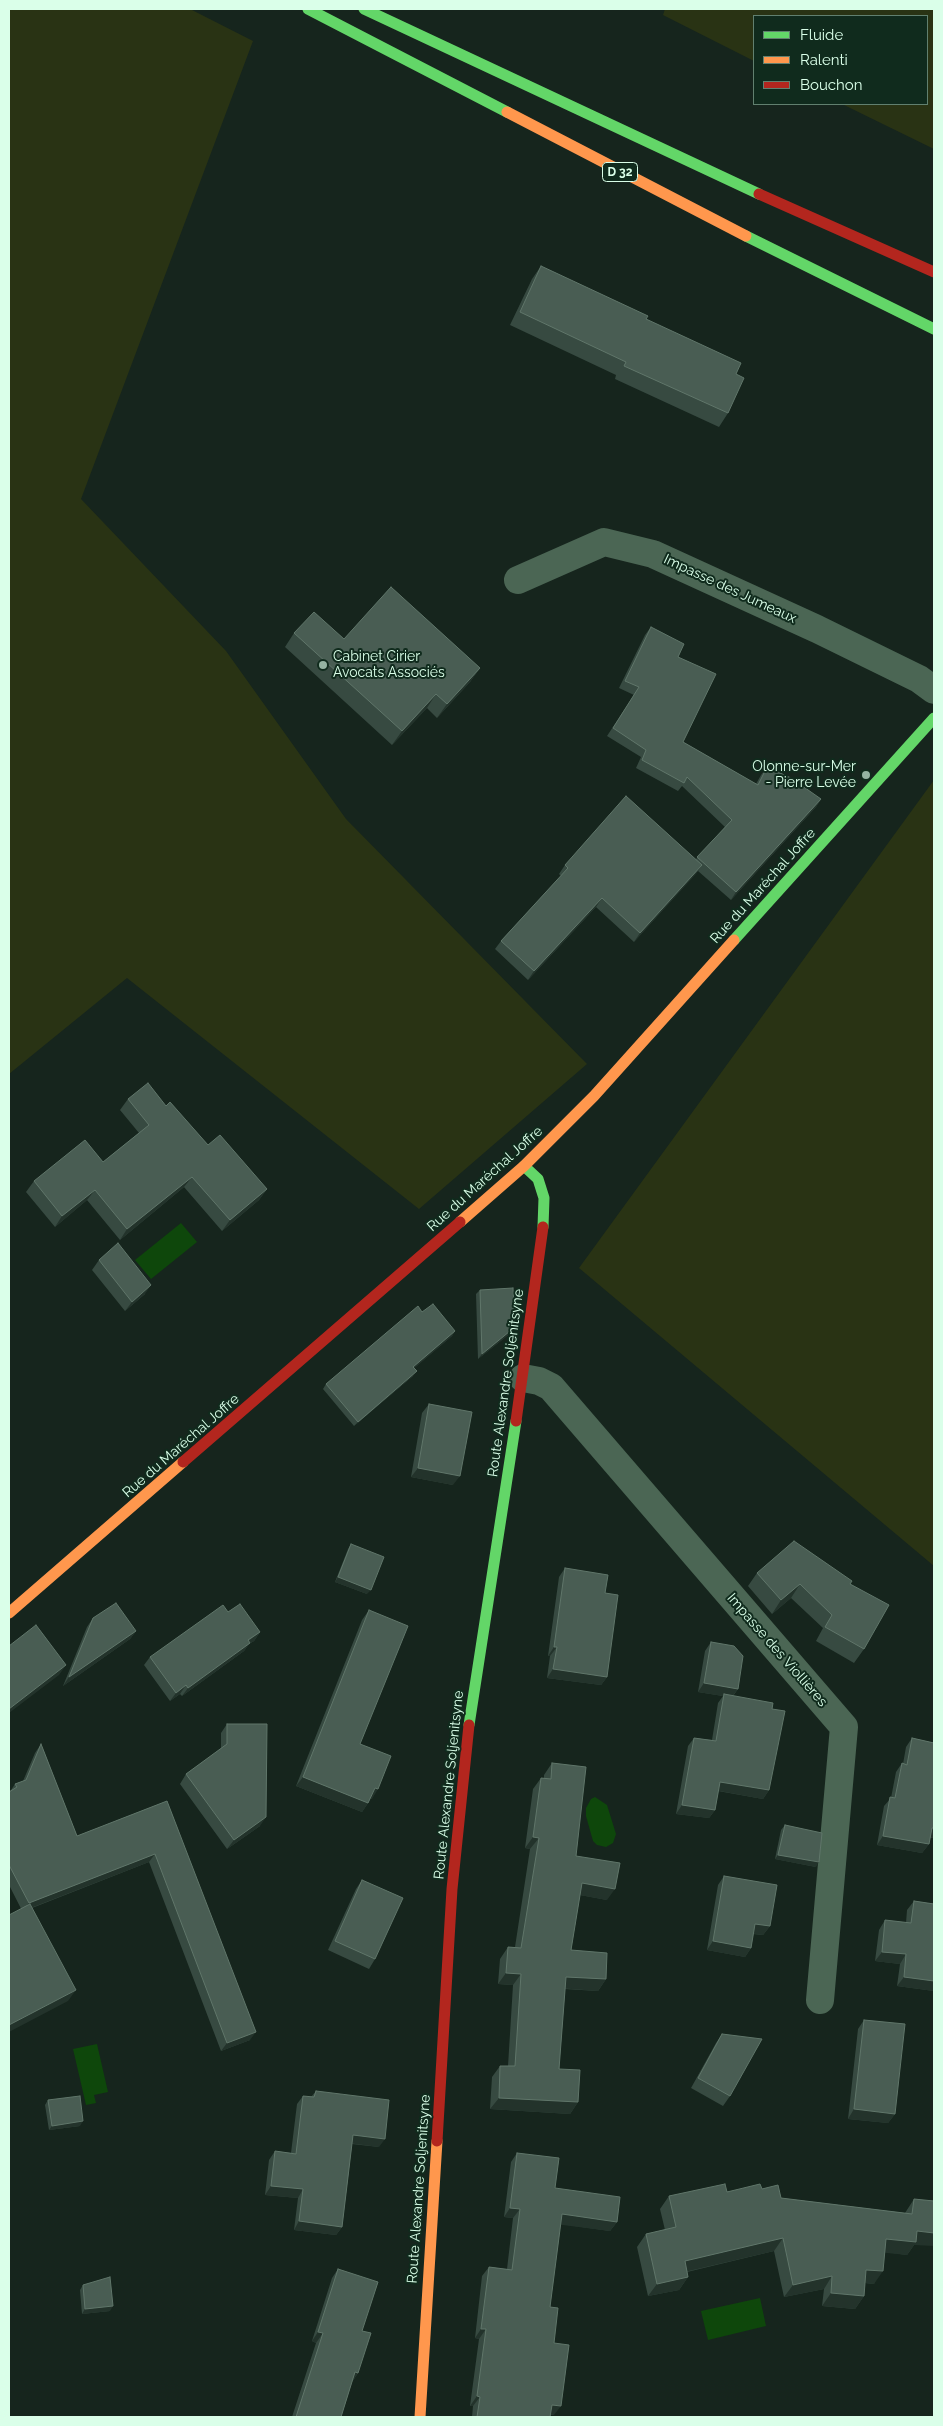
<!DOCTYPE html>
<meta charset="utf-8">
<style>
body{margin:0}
#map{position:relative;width:943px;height:2426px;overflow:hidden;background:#16251d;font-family:Raleway,sans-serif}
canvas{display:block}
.frame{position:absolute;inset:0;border:10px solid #daffe9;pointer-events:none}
.legend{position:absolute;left:753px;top:15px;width:175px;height:90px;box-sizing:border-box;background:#102b1d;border:1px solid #61806f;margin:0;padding:6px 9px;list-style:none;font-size:15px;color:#daffe9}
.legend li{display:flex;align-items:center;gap:10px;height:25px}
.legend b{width:25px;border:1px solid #61806f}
</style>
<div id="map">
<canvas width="943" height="2426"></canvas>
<div class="frame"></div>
<ul class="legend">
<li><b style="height:6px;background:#63d668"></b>Fluide</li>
<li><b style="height:6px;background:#ff974d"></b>Ralenti</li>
<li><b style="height:6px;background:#b3261e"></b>Bouchon</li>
</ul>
</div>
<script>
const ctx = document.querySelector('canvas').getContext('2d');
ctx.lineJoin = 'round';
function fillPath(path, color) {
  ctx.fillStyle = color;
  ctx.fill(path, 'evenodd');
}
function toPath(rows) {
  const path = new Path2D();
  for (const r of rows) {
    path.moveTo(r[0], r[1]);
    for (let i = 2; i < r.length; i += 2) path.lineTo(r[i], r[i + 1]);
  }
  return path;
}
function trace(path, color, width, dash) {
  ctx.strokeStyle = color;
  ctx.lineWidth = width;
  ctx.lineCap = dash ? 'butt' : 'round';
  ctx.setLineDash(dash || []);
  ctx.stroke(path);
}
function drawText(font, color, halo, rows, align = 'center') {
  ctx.font = font + ' Raleway,sans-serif';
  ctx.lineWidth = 4;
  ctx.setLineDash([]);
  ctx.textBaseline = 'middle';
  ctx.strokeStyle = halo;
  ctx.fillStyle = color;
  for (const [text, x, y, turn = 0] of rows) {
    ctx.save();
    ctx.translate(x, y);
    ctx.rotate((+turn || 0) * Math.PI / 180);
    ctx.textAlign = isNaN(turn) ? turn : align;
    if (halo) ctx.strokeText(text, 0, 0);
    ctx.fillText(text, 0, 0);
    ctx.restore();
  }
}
fillPath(toPath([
 [9,9,190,9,253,41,81,499,226,651,346,819,587,1064,419,1209,127,978,9,1074],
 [665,9,934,9,934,149,842,104,927,104,927,16,754,16,754,61,663,15],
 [934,780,934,1566,579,1268]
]), '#293314');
fillPath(toPath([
 [181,1223,197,1242,151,1279,135,1260],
 [595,1797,607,1805,616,1834,613,1843,606,1847,597,1845,593,1841,586,1816,586,1808,591,1799],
 [97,2044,108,2092,94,2095,96,2103,86,2105,73,2049],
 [760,2298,766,2326,708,2340,701,2311]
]), '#0e470b');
trace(toPath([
 [518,580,604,542,653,554,817,629,919,679,934,690],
 [523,1378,539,1381,551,1387,844,1727,820,2000]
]), '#4b6654', 28);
trace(toPath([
 [308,9,507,112],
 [364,9,759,194],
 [746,236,934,329],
 [734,940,934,718],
 [524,1166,538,1179,544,1198,543,1227],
 [469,1725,516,1421]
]), '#63d668', 11);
trace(toPath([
 [507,112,746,236],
 [460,1222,524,1166,594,1096,734,940],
 [9,1613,183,1462],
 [420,2417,437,2141]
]), '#ff974d', 11);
trace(toPath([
 [759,194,934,272],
 [516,1421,543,1227],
 [183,1462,460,1222],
 [437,2141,452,1889,469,1725]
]), '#b3261e', 11);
fillPath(toPath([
 [541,266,646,319,736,374,728,413,719,427,615,379,616,375,510,325,532,279],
 [651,627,678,657,683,742,756,784,761,775,767,767,821,799,816,807,731,900,698,871,634,942,596,907,528,980,495,949,501,941,561,876,559,874,565,865,696,859,725,827,682,786,678,791,636,768,641,757,607,736,634,695,619,688,645,635],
 [294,633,344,639,480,668,470,682,437,718,427,708,392,745,285,647],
 [128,1099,166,1106,208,1145,267,1189,259,1200,222,1231,184,1187,120,1240,87,1200,55,1227,26,1192,34,1181,103,1162,139,1133,120,1110],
 [99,1260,145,1294,125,1311,92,1270],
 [480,1290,512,1332,478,1359,476,1294],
 [422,1312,455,1331,452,1336,414,1368,413,1376,354,1426,323,1389,326,1384],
 [429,1404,453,1485,411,1477,422,1413],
 [351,1544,367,1594,335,1582,348,1549],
 [565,1568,605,1593,607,1677,601,1685,547,1678,550,1656,548,1656,559,1577],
 [757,1573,850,1584,864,1649,854,1663,816,1641,823,1628,791,1598,772,1614,748,1586],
 [369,1610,360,1744,372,1799,370,1798,368,1803,362,1812,296,1786,362,1620],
 [93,1618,136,1631,130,1639,63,1686,87,1627],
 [260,1632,254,1641,249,1644,244,1651,182,1696,180,1694,170,1701,144,1665,150,1657],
 [711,1642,738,1689,733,1696,772,1709,769,1790,763,1799,718,1791,715,1810,709,1818,676,1814,688,1746,694,1738,712,1740,718,1703,723,1696,698,1692,705,1651],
 [227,1724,260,1826,227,1849,180,1784,186,1774,221,1749,221,1733],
 [912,1738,934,1743,934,1838,930,1838,929,1844,922,1853,877,1845,884,1806,891,1798,896,1772,902,1763,903,1764,906,1747],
 [41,1744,77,1836,167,1801,250,2040,221,2051,149,1862,32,1908,68,2001,9,1885,9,1792,11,1790,15,1784,23,1781,35,1753],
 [552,1763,576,1856,607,1900,580,1895,571,1950,606,1979,598,1991,565,1989,559,2069,578,2102,570,2114,490,2109,492,2077,500,2066,508,2066,513,1985,498,1984,500,1959,508,1947,515,1947,530,1849,525,1848,533,1789,541,1778,544,1778,544,1775],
 [785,1825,816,1867,775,1859,781,1830],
 [724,1876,770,1926,763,1935,753,1934,751,1948,745,1957,707,1950,718,1885],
 [362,1880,375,1959,369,1969,328,1950,356,1889],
 [914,1901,934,1904,934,1991,897,1986,900,1964,875,1961,879,1930,885,1920,906,1923,907,1910],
 [864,2020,895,2114,888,2123,848,2119,858,2029],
 [722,2034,730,2096,723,2106,691,2088,716,2043],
 [316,2091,379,2147,352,2144,342,2227,336,2235,294,2230,298,2198,265,2195,269,2160,275,2151,291,2153,297,2104,303,2096,311,2097],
 [48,2100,80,2126,49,2130,45,2105],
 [517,2153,555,2188,617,2222,610,2231,560,2224,550,2307,554,2343,554,2415,551,2415,550,2417,472,2417,473,2406,470,2406,479,2339,475,2338,482,2276,489,2267,507,2269,513,2218,504,2217,511,2162],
 [762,2189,781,2198,905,2213,914,2199,914,2245,907,2255,885,2252,874,2284,865,2283,864,2296,855,2309,822,2306,824,2289,784,2297,774,2251,687,2272,688,2277,679,2290,648,2296,637,2247,646,2234,665,2230,660,2209,669,2196],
 [338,2269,362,2331,358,2373,352,2382,341,2417,292,2417,316,2343,312,2341,332,2278],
 [83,2285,110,2311,82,2314,80,2290]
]), '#374a41');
fillPath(toPath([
 [480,668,470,682,437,718,447,704],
 [436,694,427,708,392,745,402,731],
 [821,799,816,807,731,900,736,892],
 [702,865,696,874,634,942,640,933],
 [602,898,596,907,528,980,534,971],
 [192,1177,184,1187,120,1240,127,1229],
 [267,1189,259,1200,222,1231,230,1220],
 [95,1190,87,1200,55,1227,62,1216],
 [151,1285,145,1294,125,1311,132,1302],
 [515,1327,512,1332,478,1359,482,1354],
 [455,1331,452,1336,410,1372,413,1367],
 [417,1371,413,1376,354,1426,358,1422],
 [418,1468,460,1476,453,1485,411,1477],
 [338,1577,371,1590,367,1594,335,1582],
 [800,1584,791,1598,772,1614,781,1600],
 [136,1631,130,1639,63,1686,69,1677],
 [260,1632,254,1641,249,1644,244,1651,182,1696,188,1688],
 [554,1647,557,1647,550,1656,548,1656],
 [66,1665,59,1675,9,1713,9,1709],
 [553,1669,607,1677,601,1685,547,1678],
 [704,1683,738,1689,731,1698,724,1694,723,1696,698,1692],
 [186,1685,180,1694,170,1701,176,1693],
 [303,1777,368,1803,362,1812,296,1786],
 [720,1782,769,1790,763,1799,714,1790],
 [375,1788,378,1789,372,1799,368,1797],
 [682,1805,715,1810,709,1818,676,1814],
 [266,1817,260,1826,227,1849,234,1840],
 [932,1828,934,1828,934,1838,926,1837],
 [883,1836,929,1844,922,1853,877,1845],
 [533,1837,539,1838,530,1849,525,1848],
 [155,1854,149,1862,23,1911,29,1903],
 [778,1855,819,1862,816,1867,775,1859],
 [582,1883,615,1889,607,1900,574,1894],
 [755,1924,770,1926,763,1935,749,1933],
 [713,1941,751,1948,745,1957,707,1950],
 [882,1952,906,1954,900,1964,875,1961],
 [506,1973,521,1974,513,1985,498,1984],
 [566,1977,606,1979,598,1991,558,1988],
 [904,1977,934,1981,934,1991,897,1986],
 [76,1990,68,2001,9,2032,9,2025],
 [256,2032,250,2040,221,2051,227,2043],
 [499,2098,578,2102,570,2114,490,2109],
 [854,2109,895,2114,888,2123,848,2119],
 [83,2121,80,2126,49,2130,52,2126],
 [353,2135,385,2139,379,2147,348,2143],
 [271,2186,303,2189,298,2198,265,2195],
 [510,2208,520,2209,513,2218,504,2217],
 [562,2214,617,2222,610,2231,555,2224],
 [299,2221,342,2227,336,2235,294,2230],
 [917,2231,934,2233,934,2246,914,2245,907,2255,877,2252,886,2239],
 [783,2238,774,2251,676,2274,685,2261],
 [866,2270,883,2271,874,2284,857,2282],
 [832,2276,824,2289,784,2297,793,2285],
 [688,2277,679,2290,648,2296,657,2284],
 [831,2293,864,2296,855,2309,822,2306],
 [113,2306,110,2311,82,2314,85,2309],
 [481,2329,486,2329,479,2339,475,2338],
 [318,2332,323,2333,316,2343,312,2341],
 [355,2372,358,2373,352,2382],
 [477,2396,480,2397,473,2406,470,2406],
 [552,2405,561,2406,554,2415,546,2414]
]), '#23332b');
const building = toPath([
 [541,266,648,316,646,319,741,363,736,374,744,378,728,413,624,366,626,362,520,312,541,266],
 [391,587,480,668,447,704,436,694,402,731,294,633,314,612,344,639,391,587],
 [651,627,684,644,678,657,716,674,683,742,758,785,767,767,791,778,821,799,736,892,697,857,732,820,687,777,684,783,642,760,646,750,613,728,639,687,625,681,651,627],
 [626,796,702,865,640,933,602,898,534,971,501,941,568,868,565,865,626,796],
 [148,1083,166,1106,170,1102,208,1145,220,1135,267,1189,230,1220,192,1177,127,1229,95,1190,62,1216,34,1181,85,1140,103,1162,149,1125,128,1099,148,1083],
 [118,1243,151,1285,132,1302,99,1260,118,1243],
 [513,1288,515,1327,482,1354,480,1290,513,1288],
 [433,1304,455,1331,413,1367,417,1371,358,1422,326,1384,418,1306,422,1312,433,1304],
 [429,1404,472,1412,460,1476,418,1468,429,1404],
 [794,1541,852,1581,850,1584,889,1605,864,1649,825,1627,832,1615,800,1584,781,1600,757,1573,794,1541],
 [351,1544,384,1557,371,1590,338,1577,351,1544],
 [565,1568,608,1575,605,1593,618,1595,607,1677,553,1669,557,1647,554,1647,565,1568],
 [116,1603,136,1631,69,1677,93,1618,116,1603],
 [240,1604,260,1632,248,1640,250,1643,188,1688,186,1685,176,1693,150,1657,223,1605,228,1612,240,1604],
 [369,1610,408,1626,360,1744,391,1756,378,1789,375,1788,368,1803,303,1777,369,1610],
 [36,1625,66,1665,9,1709,9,1646,36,1625],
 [711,1642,734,1646,743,1656,738,1689,704,1683,711,1642],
 [724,1694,773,1703,772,1709,785,1711,769,1790,720,1782,715,1810,682,1805,694,1738,716,1741,724,1694],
 [227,1724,267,1724,266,1817,234,1840,186,1774,227,1744,227,1724],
 [912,1738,934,1743,934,1828,932,1828,929,1844,883,1836,890,1797,895,1798,902,1763,907,1765,912,1738],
 [41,1744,77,1836,167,1801,256,2032,227,2043,155,1854,29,1903,9,1865,9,1792,17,1787,15,1784,26,1780,41,1744],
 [552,1763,586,1767,576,1856,620,1863,615,1889,582,1883,571,1950,607,1953,606,1979,566,1977,559,2069,580,2070,578,2102,499,2098,500,2066,515,2066,521,1974,506,1973,508,1947,521,1948,539,1838,533,1837,541,1778,551,1779,552,1763],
 [785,1825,822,1833,819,1862,778,1855,785,1825],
 [724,1876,777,1885,770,1926,755,1924,751,1948,713,1941,724,1876],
 [362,1880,403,1898,375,1959,335,1941,362,1880],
 [914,1901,934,1904,934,1981,904,1977,906,1954,882,1952,885,1920,911,1923,914,1901],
 [30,1904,76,1990,9,2025,9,1915,30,1904],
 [864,2020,905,2024,895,2114,854,2109,864,2020],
 [722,2034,762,2039,730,2096,698,2078,722,2034],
 [316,2091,389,2100,385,2139,353,2135,342,2227,299,2221,303,2189,271,2186,275,2151,296,2154,303,2096,314,2097,316,2091],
 [80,2096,83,2121,52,2126,48,2100,80,2096],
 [517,2153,559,2158,555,2188,620,2197,617,2222,562,2214,550,2307,558,2308,554,2343,569,2345,561,2406,552,2405,550,2417,477,2417,480,2397,477,2396,486,2329,481,2329,489,2267,512,2270,520,2209,510,2208,517,2153],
 [725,2184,727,2192,760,2184,762,2189,778,2185,781,2198,912,2214,914,2199,934,2201,934,2233,917,2231,916,2242,886,2239,883,2271,866,2270,864,2296,831,2293,832,2276,793,2285,783,2238,685,2261,688,2277,657,2284,646,2234,676,2227,669,2196,725,2184],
 [338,2269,378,2282,362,2331,371,2333,358,2373,355,2372,341,2417,296,2417,323,2333,318,2332,338,2269],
 [110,2277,113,2306,85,2309,83,2285,110,2277]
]);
fillPath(building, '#495d53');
trace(building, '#60766a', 1);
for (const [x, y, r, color] of [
 [323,665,5,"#95b3a2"],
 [866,775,5,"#95b3a2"]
]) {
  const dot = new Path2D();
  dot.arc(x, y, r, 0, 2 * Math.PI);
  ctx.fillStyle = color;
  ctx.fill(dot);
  trace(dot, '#102b1d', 2);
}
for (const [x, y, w] of [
 [620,172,35]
]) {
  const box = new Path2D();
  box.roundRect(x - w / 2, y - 9.5, w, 19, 4);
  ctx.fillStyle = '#102b1d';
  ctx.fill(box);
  trace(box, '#daffe9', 1);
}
drawText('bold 12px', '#daffe9', null, [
 ["D 32",620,172]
]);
drawText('14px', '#daffe9', '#102b1d', [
 ["Impasse des Jumeaux",730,589,25],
 ["Rue du Maréchal Joffre",763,886,-48],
 ["Rue du Maréchal Joffre",485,1179,-42],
 ["Route Alexandre Soljenitsyne",506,1383,-82],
 ["Rue du Maréchal Joffre",181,1446,-41],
 ["Impasse des Viollières",777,1650,49],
 ["Route Alexandre Soljenitsyne",449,1785,-84],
 ["Route Alexandre Soljenitsyne",419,2189,-86]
]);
drawText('14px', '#daffe9', '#102b1d', [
 ["Cabinet Cirier",333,657],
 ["Avocats Associés",333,673],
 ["Olonne-sur-Mer",856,767,"right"],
 ["- Pierre Levée",856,783,"right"]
], 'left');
</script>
